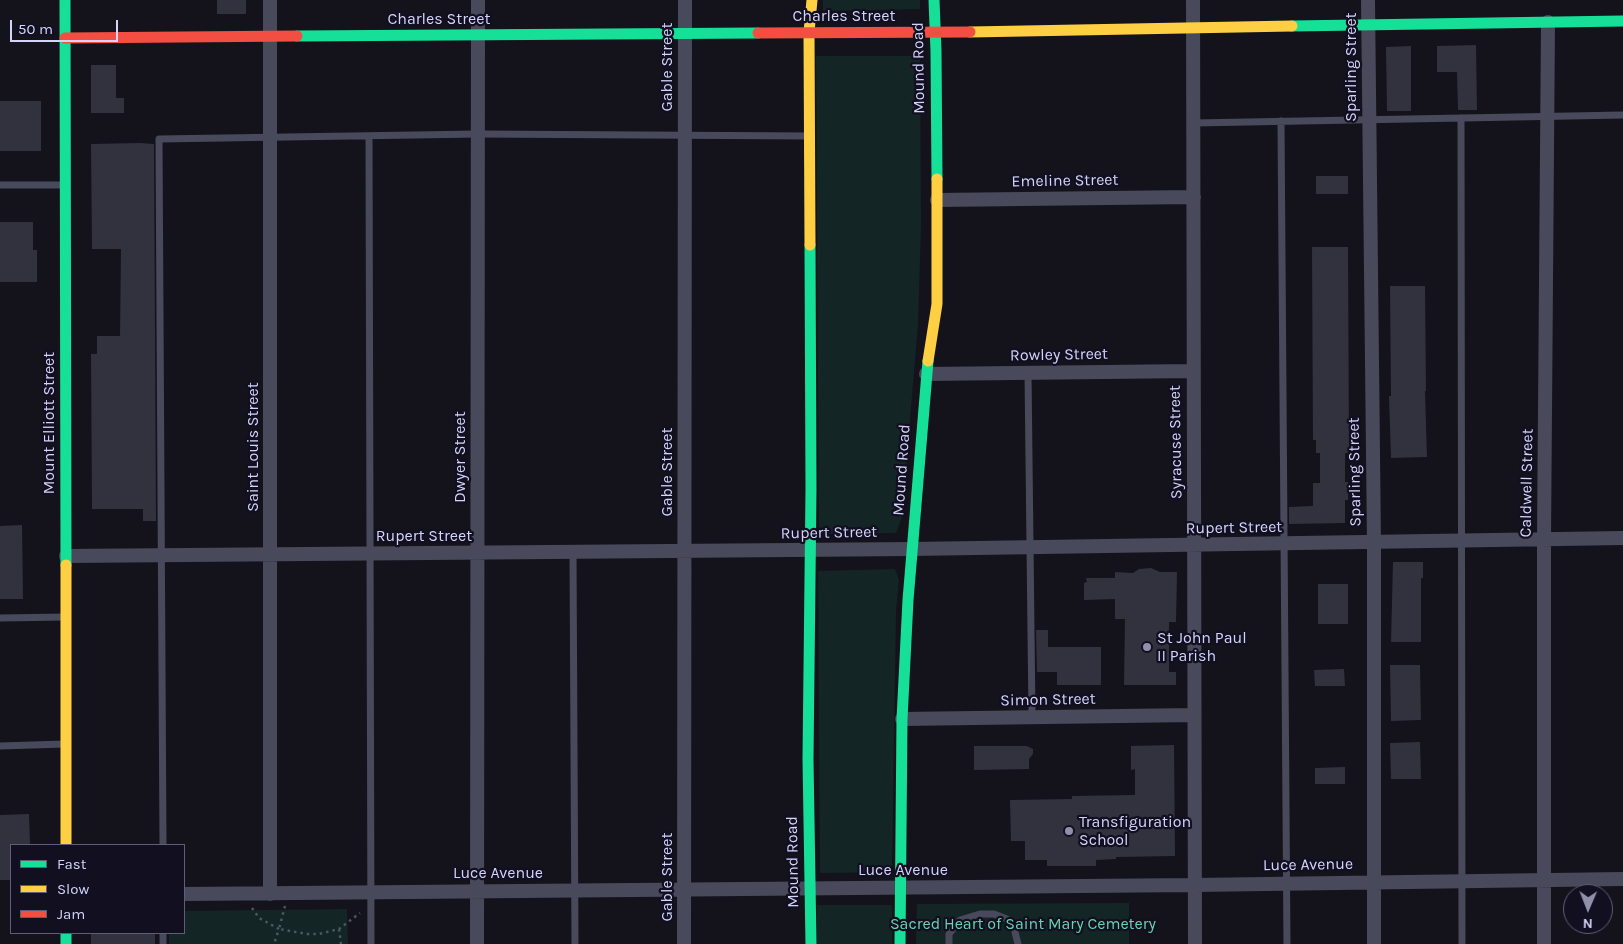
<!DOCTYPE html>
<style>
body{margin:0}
#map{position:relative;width:1623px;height:944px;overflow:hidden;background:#14131c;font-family:Karla,sans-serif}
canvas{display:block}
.legend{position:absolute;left:10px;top:844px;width:175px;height:90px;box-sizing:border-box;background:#110f20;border:1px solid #5f5d77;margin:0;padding:6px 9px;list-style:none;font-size:15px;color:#d4d3fa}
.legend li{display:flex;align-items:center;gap:10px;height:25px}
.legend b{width:25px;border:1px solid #5f5d77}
.north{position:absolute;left:1563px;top:884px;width:50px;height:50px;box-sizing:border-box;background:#110f20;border:1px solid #5f5d77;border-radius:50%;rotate:181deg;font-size:14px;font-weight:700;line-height:20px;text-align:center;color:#d4d3fa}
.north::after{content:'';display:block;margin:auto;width:18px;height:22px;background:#9190ac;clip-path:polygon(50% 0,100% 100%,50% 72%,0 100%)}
.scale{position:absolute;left:10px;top:20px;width:108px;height:22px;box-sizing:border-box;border:2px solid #d4d3fa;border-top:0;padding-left:6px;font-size:15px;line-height:18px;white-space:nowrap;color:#d4d3fa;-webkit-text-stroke:4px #110f20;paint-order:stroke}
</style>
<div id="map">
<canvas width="1623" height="944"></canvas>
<ul class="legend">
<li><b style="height:6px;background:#16e098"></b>Fast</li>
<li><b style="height:6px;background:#ffcf43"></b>Slow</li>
<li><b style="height:6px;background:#f24e42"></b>Jam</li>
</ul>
<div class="north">N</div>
<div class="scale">50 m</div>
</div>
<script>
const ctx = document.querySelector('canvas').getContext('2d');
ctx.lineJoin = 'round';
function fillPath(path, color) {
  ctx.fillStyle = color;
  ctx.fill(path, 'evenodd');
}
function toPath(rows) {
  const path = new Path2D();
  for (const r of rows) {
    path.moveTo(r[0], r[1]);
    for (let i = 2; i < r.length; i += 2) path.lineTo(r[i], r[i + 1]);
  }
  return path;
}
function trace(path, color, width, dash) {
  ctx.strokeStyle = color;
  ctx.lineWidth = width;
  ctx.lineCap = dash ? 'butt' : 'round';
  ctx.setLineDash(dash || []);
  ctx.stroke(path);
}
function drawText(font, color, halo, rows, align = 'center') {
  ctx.font = font + ' Karla,sans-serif';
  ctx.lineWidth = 4.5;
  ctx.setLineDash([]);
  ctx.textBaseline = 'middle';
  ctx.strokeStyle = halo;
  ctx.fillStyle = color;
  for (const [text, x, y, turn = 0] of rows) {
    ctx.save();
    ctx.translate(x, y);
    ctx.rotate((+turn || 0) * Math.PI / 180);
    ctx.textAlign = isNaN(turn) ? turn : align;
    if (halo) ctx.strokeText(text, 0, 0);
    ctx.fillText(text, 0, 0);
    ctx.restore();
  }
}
fillPath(toPath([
 [823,0,920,0,920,9,823,11],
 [816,56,920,56,921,225,918,323,902,517,896,533,819,534],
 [895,569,899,580,896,611,892,872,820,873,818,571],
 [1129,903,1129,944,916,944,917,904],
 [817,905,892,905,892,944,817,944],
 [347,909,348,944,169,944,169,933,184,933,184,911]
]), '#132625');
fillPath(toPath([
 [217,0,246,0,246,14,217,14],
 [1476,45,1477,110,1458,110,1457,72,1437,72,1437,46],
 [1411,46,1411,111,1387,111,1386,47],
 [91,65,116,65,116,98,124,98,124,113,91,113],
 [0,101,41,101,41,151,0,151],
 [140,143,154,144,156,521,143,521,143,509,92,509,91,354,97,354,97,336,120,336,121,249,92,249,91,144],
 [1316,176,1348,176,1348,194,1316,194],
 [0,222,33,222,33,250,37,250,37,282,0,282],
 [1312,247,1348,247,1349,453,1345,453,1345,482,1348,482,1348,500,1345,500,1345,523,1289,524,1289,507,1313,506,1313,483,1320,483,1320,453,1316,453,1316,440,1313,440],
 [1390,286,1425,286,1426,391,1425,391,1427,457,1391,458,1389,396,1391,396],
 [22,525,23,599,0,599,0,526],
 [1393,562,1423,562,1423,578,1421,578,1421,642,1391,642],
 [1151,568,1160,572,1177,572,1176,622,1169,622,1169,672,1176,672,1176,685,1124,685,1125,619,1115,619,1115,599,1084,600,1084,583,1087,582,1086,578,1115,578,1115,572,1133,573,1139,569],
 [1318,584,1348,584,1348,624,1318,624],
 [1036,630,1048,630,1048,647,1101,647,1101,685,1057,685,1057,672,1037,672],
 [1390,665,1420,665,1421,720,1391,721],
 [1344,669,1345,686,1315,686,1314,670],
 [1420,742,1421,779,1391,779,1390,743],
 [1174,745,1175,856,1116,857,1116,859,1096,860,1096,866,1047,866,1047,860,1025,860,1025,841,1011,841,1010,800,1072,799,1072,796,1135,795,1135,769,1131,770,1131,746],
 [974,746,1027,746,1033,749,1033,754,1029,759,1029,769,974,770],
 [1345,767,1345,784,1315,784,1315,768],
 [29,814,30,845,11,845,11,880,0,880,0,815],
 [91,933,155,933,155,944,91,944]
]), '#32313e');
trace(toPath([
 [285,906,279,929,307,934,319,934,339,929,360,913],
 [252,908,259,918,279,929,274,944],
 [339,929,341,944]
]), '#4a5862', 2.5, [2.5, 4]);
trace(toPath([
 [1461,118,1462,944],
 [1281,121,1287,944],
 [1194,123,1623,115],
 [369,136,371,944],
 [0,185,65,185],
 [1028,373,1032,717],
 [573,552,575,944],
 [0,618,66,617],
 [0,746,65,744],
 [163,845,159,139,478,134,809,136],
 [163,933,163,944],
 [949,944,949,934,960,920,980,914,994,914,1007,919,1014,928,1018,944]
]), '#49495c', 7);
trace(toPath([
 [1193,0,1195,944],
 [1368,0,1374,543,1374,944],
 [937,200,1194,197],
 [926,374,1193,371],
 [66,556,912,549,1623,538],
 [902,719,1194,715],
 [184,894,1194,885,1623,879],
 [270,894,270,0],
 [477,944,478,0],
 [684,944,685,0],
 [1544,944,1544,540,1548,22]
]), '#49495c', 14);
trace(toPath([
 [65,0,66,565],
 [934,0,936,51,937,179],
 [1292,26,1623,21],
 [297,36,758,33],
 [810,245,811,489,808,759,811,944],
 [66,933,66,944],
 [900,944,902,719,908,600,928,361]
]), '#16e098', 11);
trace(toPath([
 [970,32,1292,26],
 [810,245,809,32,812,0],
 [928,361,937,304,937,179],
 [66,565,66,845]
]), '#ffcf43', 11);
trace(toPath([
 [758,33,970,32],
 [65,38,297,36]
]), '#f24e42', 11);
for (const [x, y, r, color] of [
 [1147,647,5,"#9190ac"],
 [1069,831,5,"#9190ac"]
]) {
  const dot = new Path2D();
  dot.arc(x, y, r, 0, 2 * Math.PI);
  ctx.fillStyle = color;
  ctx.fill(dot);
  trace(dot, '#110f20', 2);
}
drawText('16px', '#d4d3fa', '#110f20', [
 ["Charles Street",844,16],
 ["Charles Street",439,19],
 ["Gable Street",667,67,-90],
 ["Sparling Street",1351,67,-90],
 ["Mound Road",919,68,-91],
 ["Emeline Street",1065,181,-1],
 ["Rowley Street",1059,355,-1],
 ["Mount Elliott Street",49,423,-90],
 ["Syracuse Street",1176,442,-91],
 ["Saint Louis Street",253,447,-90],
 ["Dwyer Street",460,457,-90],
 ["Mound Road",902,470,-86],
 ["Gable Street",667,472,-90],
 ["Sparling Street",1355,472,-91],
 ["Caldwell Street",1527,483,-89],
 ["Rupert Street",1234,528,-1],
 ["Rupert Street",829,533,-1],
 ["Rupert Street",424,536],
 ["Simon Street",1048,700,-1],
 ["Mound Road",793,862,-91],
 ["Luce Avenue",1308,865,-1],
 ["Luce Avenue",903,870],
 ["Luce Avenue",498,873],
 ["Gable Street",667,877,-90]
]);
drawText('16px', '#d4d3fa', '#110f20', [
 ["St John Paul",1157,638],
 ["II Parish",1157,656],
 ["Transfiguration",1079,822],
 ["School",1079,840]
], 'left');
drawText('16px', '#67d2ae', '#110f20', [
 ["Sacred Heart of Saint Mary Cemetery",1023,924]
]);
</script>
